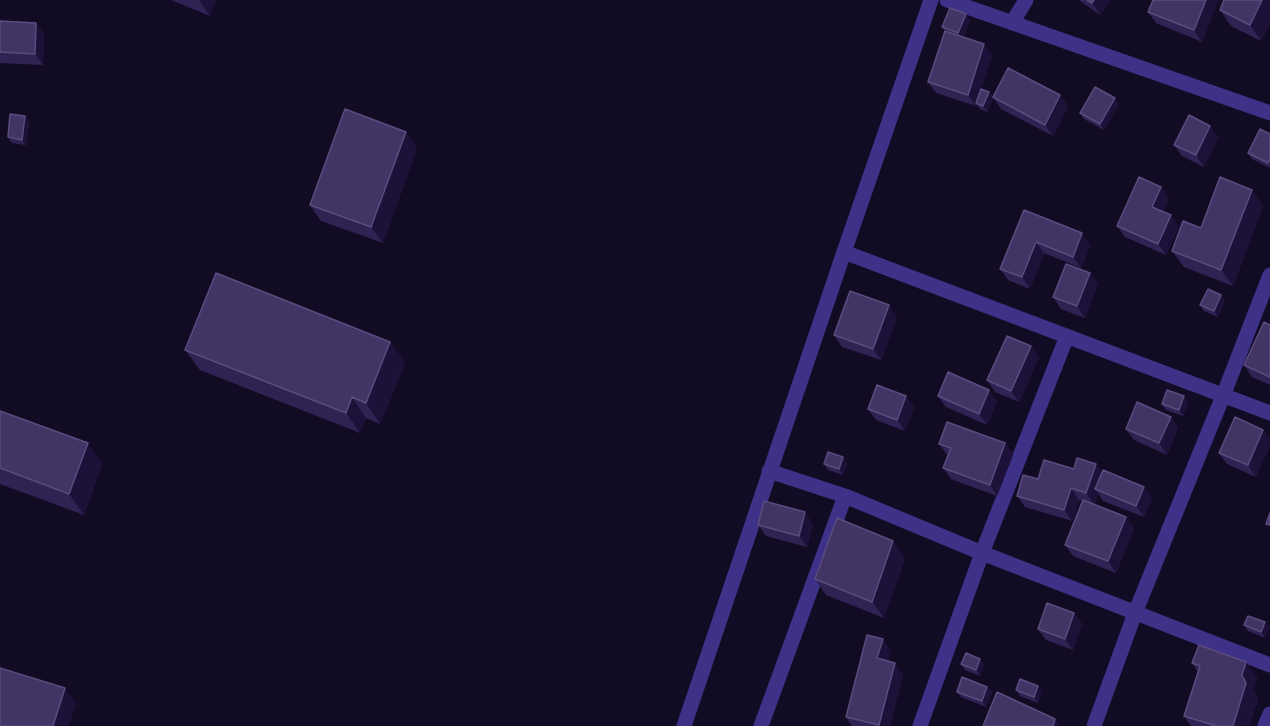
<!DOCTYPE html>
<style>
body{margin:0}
canvas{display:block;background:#120b24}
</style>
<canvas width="1270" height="726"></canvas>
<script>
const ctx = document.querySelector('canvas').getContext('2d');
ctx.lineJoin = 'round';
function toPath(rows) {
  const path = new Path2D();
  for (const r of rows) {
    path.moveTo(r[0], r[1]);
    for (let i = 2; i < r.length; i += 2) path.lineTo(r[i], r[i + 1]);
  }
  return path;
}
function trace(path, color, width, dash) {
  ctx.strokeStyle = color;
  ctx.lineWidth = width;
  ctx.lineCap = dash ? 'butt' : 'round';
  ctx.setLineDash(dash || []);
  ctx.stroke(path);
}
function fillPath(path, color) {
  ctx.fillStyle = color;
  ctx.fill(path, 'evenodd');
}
trace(toPath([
 [947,0,1270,113],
 [1012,23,1026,0],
 [844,252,1270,413],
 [769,471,845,496,982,553,1270,665],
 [684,726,844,252,931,0],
 [761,726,845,496],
 [920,726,982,553,1067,336],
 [1094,726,1135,613,1223,396,1270,275],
 [1265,726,1270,714]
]), '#3d3188', 15);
fillPath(toPath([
 [171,0,216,0,210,16],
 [1079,0,1110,0,1100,15],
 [1153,0,1218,0,1202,42,1156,23,1148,12],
 [1270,0,1270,23,1261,41,1231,26,1220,10],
 [970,20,963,37,992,55,981,89,989,92,993,98,987,112,980,109,976,105,976,106,936,93,928,82,945,31,942,27],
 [0,21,36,23,44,34,43,65,0,63],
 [1060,95,1068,107,1053,136,1001,109,993,97],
 [1119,104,1104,130,1084,119,1080,113],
 [25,116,29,122,26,145,12,143,8,137],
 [1270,134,1270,168,1252,159,1248,153],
 [1218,137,1204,167,1182,156,1174,145],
 [417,148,383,243,321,221,310,205],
 [1161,187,1169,199,1163,211,1179,226,1166,255,1125,237,1117,226],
 [1263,206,1233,286,1184,267,1172,251,1201,228],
 [1024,210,1090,245,1081,268,1044,253,1030,289,1008,280,1000,269],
 [1090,273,1098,284,1085,318,1061,309,1053,297],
 [1225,300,1218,317,1204,311,1200,305],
 [897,317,881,360,842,347,834,335],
 [1270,325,1270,385,1252,377,1244,365],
 [390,342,405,363,380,424,366,418,360,433,200,370,185,350],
 [1039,357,1019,402,995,392,987,380],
 [938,396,997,401,987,425,946,407],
 [1188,402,1183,416,1166,410,1162,404],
 [914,407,905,431,876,420,868,409],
 [0,411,102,464,84,515,0,484],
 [1171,417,1178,428,1167,455,1134,440,1126,429],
 [1263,430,1270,440,1270,444,1256,477,1227,464,1219,453],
 [1005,443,1013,455,997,496,951,479,943,468,948,456,939,444],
 [843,457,847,463,843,475,828,470,824,464],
 [1096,464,1102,473,1152,498,1144,517,1103,501,1098,493,1095,504,1134,528,1116,573,1073,556,1065,545,1082,501,1079,500,1072,521,1025,507,1017,496,1038,479],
 [813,524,807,547,766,536,758,525],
 [905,558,884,618,826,595,815,579],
 [1074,613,1082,624,1073,650,1046,640,1038,629],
 [1265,622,1269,628,1265,638,1248,631,1244,625],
 [891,651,888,661,903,674,890,726,852,726,846,717],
 [980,659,984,665,980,676,965,670,961,664],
 [1246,662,1257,678,1253,691,1258,699,1249,726,1191,726,1184,716,1198,672,1192,663],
 [987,687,992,692,986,707,961,697,957,692],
 [1016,690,1042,692,1038,703,1020,696]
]), '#312254');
fillPath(toPath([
 [199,0,216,0,210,16],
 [1094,0,1110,0,1100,15,1092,3],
 [1206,0,1218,0,1202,42,1194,30],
 [1262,0,1270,0,1270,23,1261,41,1250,25],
 [966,14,970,20,963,39,958,33],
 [36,23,44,34,43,65,35,54],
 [984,44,992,55,976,106,968,95],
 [989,92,993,98,987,112,983,106],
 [1060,95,1068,107,1053,136,1045,125],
 [1115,98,1119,104,1104,130,1100,124],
 [25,116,29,122,26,145,22,140],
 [1210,126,1218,137,1204,167,1196,155],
 [406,132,417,148,383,243,371,227],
 [1161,187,1169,199,1160,218,1152,207],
 [1252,190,1263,206,1233,286,1221,270],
 [1171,215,1179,226,1166,255,1158,244],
 [1082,233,1090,245,1081,268,1073,257],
 [1036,242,1044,253,1030,289,1022,277],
 [1090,273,1098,284,1085,318,1077,306],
 [1221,295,1225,300,1218,317,1214,311],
 [889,305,897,317,881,360,873,349],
 [390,342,405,363,380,424,366,403],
 [1031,346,1039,357,1019,402,1011,391],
 [989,390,997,401,987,425,979,414],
 [906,396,914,407,905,431,897,420],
 [1184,396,1188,402,1183,416,1179,410],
 [352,397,366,418,360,433,346,413],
 [1171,417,1178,428,1167,455,1159,443],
 [1263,430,1270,440,1270,444,1256,477,1248,465],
 [88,443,102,464,84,515,69,494],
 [1005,443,1013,455,997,496,990,485],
 [843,457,847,463,843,475,839,469],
 [1096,464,1104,475,1095,489,1098,493,1094,505,1086,493],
 [1144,487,1152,498,1144,517,1136,506],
 [1071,488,1079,500,1072,521,1064,510],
 [805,512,813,524,807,547,799,536],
 [1126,517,1134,528,1116,573,1108,561],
 [893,541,905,558,884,618,872,602],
 [1074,613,1082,624,1073,650,1065,639],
 [1265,622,1269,628,1265,638,1261,632],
 [883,639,891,651,885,669,877,658],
 [980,659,984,665,980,676,976,670],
 [1246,662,1257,678,1253,691,1258,699,1249,726,1233,726,1242,675],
 [895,663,903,674,890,726,879,726],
 [1038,686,1042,692,1038,703,1034,697],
 [987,687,992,692,986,707,982,701],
 [65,688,76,704,69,726,53,726],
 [1055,719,1061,726,1053,726]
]), '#1d1139');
const building = toPath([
 [1087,0,1094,0,1092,3,1087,0],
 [1153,0,1206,0,1194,30,1148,12,1153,0],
 [1224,0,1262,0,1250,25,1220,10,1224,0],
 [950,8,966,14,958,33,942,27,950,8],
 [0,21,36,23,35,54,0,52,0,21],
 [945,31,984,44,968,95,928,82,945,31],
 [1008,68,1060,95,1045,125,993,97,1008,68],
 [1095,87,1115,98,1100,124,1080,113,1095,87],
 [981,89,989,92,983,106,976,103,981,89],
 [345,109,406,132,371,227,310,205,345,109],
 [10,114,25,116,22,140,8,137,10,114],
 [1189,115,1210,126,1196,155,1174,145,1189,115],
 [1260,129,1270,134,1270,159,1268,163,1248,153,1260,129],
 [1139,177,1161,187,1152,207,1171,215,1158,244,1117,226,1139,177],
 [1220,177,1252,190,1221,270,1172,251,1183,221,1201,228,1220,177],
 [1024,210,1082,233,1073,257,1036,242,1022,277,1000,269,1024,210],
 [1066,264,1090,273,1077,306,1053,297,1066,264],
 [216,273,390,342,366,403,352,397,346,413,185,350,216,273],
 [1208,289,1221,295,1214,311,1200,305,1208,289],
 [850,291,889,305,873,349,834,335,850,291],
 [1264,322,1270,325,1270,377,1244,365,1264,322],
 [1007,336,1031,346,1011,391,987,380,1007,336],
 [948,372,989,390,979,414,938,396,948,372],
 [877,385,906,396,897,420,868,409,877,385],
 [1167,390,1184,396,1179,410,1162,404,1167,390],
 [1137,402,1171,417,1159,443,1126,429,1137,402],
 [0,411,88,443,69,494,0,468,0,411],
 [1235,417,1263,430,1248,465,1219,453,1235,417],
 [947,422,1005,443,990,485,943,468,951,448,939,444,947,422],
 [828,452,843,457,839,469,824,464,828,452],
 [1077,458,1096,464,1086,493,1071,488,1064,510,1017,496,1023,475,1038,479,1044,460,1074,469,1077,458],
 [1103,470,1144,487,1136,506,1095,489,1103,470],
 [1083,500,1126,517,1108,561,1065,545,1083,500],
 [764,501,805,512,799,536,758,525,764,501],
 [1270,513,1270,525,1266,524,1270,513],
 [837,518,893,541,872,602,815,579,837,518],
 [1047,603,1074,613,1065,639,1038,629,1047,603],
 [1248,616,1265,622,1261,632,1244,625,1248,616],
 [867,635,883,639,877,658,895,663,879,725,846,717,867,635],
 [1199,645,1246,662,1242,675,1246,683,1233,726,1216,726,1184,716,1200,666,1192,663,1199,645],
 [966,653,980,659,976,670,961,664,966,653],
 [0,668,65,688,53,726,0,726,0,668],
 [962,677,987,687,982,701,957,692,962,677],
 [1020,679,1038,686,1034,697,1016,690,1020,679],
 [997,692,1055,719,1053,726,983,726,997,692]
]);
fillPath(building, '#433466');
trace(building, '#5a4c7e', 1.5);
</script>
